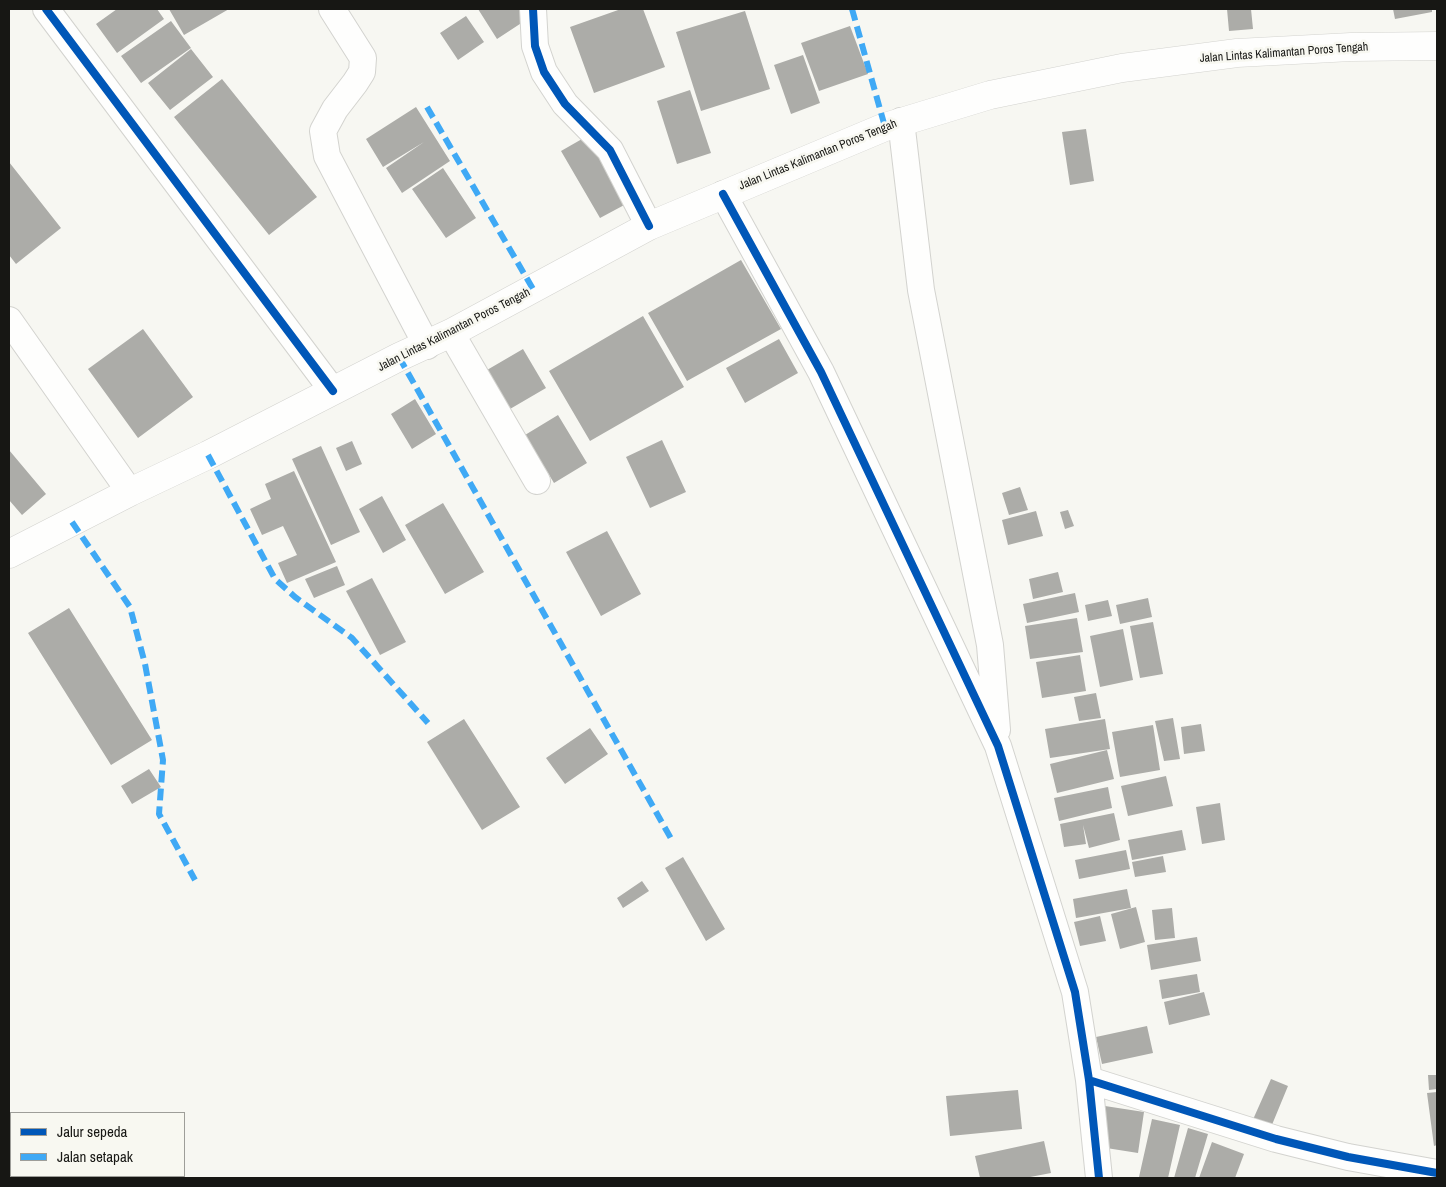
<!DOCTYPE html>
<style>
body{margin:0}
#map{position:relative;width:1446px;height:1187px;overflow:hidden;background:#f7f7f2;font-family:"Archivo Narrow",sans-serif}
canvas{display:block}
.frame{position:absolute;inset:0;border:10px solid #171714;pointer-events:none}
.legend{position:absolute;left:10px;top:1112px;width:175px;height:65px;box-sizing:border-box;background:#f8f8f1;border:1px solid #9e9e99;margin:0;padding:6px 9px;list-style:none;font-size:15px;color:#171714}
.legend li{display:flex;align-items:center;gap:10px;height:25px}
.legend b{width:25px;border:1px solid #9e9e99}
</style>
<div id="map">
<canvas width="1446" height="1187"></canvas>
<div class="frame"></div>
<ul class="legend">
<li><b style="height:6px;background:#0057b8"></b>Jalur sepeda</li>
<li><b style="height:6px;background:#3fa9f5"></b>Jalan setapak</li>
</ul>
</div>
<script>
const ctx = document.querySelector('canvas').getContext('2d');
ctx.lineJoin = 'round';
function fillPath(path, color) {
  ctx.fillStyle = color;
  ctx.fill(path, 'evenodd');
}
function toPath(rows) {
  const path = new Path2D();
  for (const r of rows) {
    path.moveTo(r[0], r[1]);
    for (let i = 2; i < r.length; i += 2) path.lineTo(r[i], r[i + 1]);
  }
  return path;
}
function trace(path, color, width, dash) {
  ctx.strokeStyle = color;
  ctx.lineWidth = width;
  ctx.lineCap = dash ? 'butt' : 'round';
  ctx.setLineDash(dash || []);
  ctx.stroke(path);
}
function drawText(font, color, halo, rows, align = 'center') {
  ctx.font = font + ' "Archivo Narrow",sans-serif';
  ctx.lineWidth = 5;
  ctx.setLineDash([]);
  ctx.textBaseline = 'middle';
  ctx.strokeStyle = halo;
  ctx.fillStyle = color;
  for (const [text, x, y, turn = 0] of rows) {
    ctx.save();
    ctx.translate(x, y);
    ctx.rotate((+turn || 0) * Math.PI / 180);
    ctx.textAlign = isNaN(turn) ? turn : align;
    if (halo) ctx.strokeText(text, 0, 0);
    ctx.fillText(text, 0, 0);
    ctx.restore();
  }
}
fillPath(toPath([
 [117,9,157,9,164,19,117,53,96,24],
 [169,9,229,9,184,35],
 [478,9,519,9,526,20,497,39],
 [621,9,643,9,665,67,594,93,570,27],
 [1227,9,1251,9,1253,29,1229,31],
 [1393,9,1432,9,1432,12,1395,19],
 [745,11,770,89,701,111,676,32],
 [466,16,484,42,458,60,440,33],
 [171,21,191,48,141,83,121,56],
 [850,26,868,74,819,91,801,43],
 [191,49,213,77,170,110,148,83],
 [803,55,820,103,791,114,774,65],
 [222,79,317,197,269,235,174,117],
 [690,90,711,153,677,164,657,101],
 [416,107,450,161,402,193,386,168,424,142,383,167,366,139],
 [1086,129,1094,181,1070,185,1062,132],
 [589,135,628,203,600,218,561,151],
 [9,162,61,228,16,264,9,255],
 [443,168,476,218,446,238,412,189],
 [741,260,781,329,687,381,648,313],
 [643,316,684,387,590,441,549,371],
 [143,329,193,397,138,438,88,369],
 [779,339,798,373,745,403,726,368],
 [523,349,546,388,510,409,487,370],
 [415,399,436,434,412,449,391,414],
 [558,415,587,463,554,483,525,435],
 [662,440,686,492,650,508,626,457],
 [352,441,362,464,346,471,336,448],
 [321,446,360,532,331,545,292,459],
 [9,450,46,494,22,515,9,500],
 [294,471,336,562,287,583,278,563,297,555,283,526,262,535,250,509,271,499,265,484],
 [1020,487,1028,510,1009,515,1002,493],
 [382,496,406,540,383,553,359,509],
 [443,503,484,572,445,594,405,525],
 [1068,510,1074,526,1065,529,1060,512],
 [1036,511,1043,536,1008,545,1002,520],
 [607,531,641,594,601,616,566,552],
 [337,566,345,585,314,598,305,579],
 [1058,572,1063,592,1033,599,1029,579],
 [372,578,406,642,380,655,346,591],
 [1075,593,1079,612,1027,623,1023,604],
 [1148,598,1152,617,1120,624,1116,605],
 [1108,600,1112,616,1088,621,1085,605],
 [69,608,152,740,111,765,28,633],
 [1077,618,1083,652,1030,659,1025,626],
 [1153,622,1163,674,1140,678,1130,626],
 [1123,629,1133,680,1100,687,1090,636],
 [1080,655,1086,691,1042,698,1036,662],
 [1096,693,1101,718,1079,721,1074,697],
 [1173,718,1180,759,1164,761,1155,721],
 [464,719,520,807,482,830,427,742],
 [1105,719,1110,749,1050,758,1045,729],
 [1201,724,1205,751,1184,754,1181,727],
 [1153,725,1160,770,1120,777,1112,732],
 [590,728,608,754,565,784,546,758],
 [1107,750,1114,779,1057,793,1050,764],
 [149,769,161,787,132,804,121,786],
 [1166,776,1173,806,1128,816,1121,786],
 [1108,787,1112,808,1059,821,1054,798],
 [1220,803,1225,840,1202,844,1196,807],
 [1114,813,1120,840,1089,848,1083,825,1086,844,1064,847,1060,824],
 [1182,830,1186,850,1132,860,1128,840],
 [1126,850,1130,869,1079,879,1075,860],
 [1163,856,1166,872,1135,877,1132,862],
 [683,857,725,929,706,941,665,868],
 [642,881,649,891,623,908,617,898],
 [1127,889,1131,908,1076,918,1073,899],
 [1136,907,1145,942,1120,949,1111,914],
 [1172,908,1175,938,1155,940,1152,910],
 [1100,916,1106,941,1080,946,1074,922],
 [1197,937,1201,961,1151,970,1147,945],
 [1197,974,1200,992,1162,999,1159,980],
 [1204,992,1210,1015,1169,1025,1164,1002],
 [1147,1026,1153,1053,1102,1064,1096,1037],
 [1428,1075,1437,1075,1437,1089,1429,1090],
 [1271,1079,1288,1086,1269,1132,1251,1124],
 [1018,1090,1022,1129,950,1136,946,1096],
 [1437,1092,1437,1145,1434,1146,1427,1093],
 [1105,1106,1144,1112,1138,1153,1100,1147],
 [1152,1119,1180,1125,1168,1178,1139,1177],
 [1188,1128,1208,1134,1195,1178,1174,1178],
 [1044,1141,1051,1173,1025,1178,980,1178,975,1156],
 [1212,1142,1244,1154,1235,1178,1199,1178]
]), '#acaca8');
const minor = toPath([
 [46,9,333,391],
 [332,9,363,58,362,72,355,83,335,109,323,131,327,156,427,346],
 [533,9,535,46,544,72,565,104,610,150,649,226],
 [901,121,921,290,990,645,997,730],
 [723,194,821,372,998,746,1075,992,1089,1080,1099,1178],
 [9,320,130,492],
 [451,333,537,481],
 [1089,1080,1276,1139,1348,1157,1437,1173]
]);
const trunk = toPath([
 [9,554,130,492,208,455,399,357,451,333,649,226,885,127,990,95,1122,68,1237,53,1351,47,1437,46]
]);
trace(minor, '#d3d3cf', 28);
trace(trunk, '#d3d3cf', 29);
trace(minor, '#fefefd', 26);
trace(trunk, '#fefefd', 28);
trace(toPath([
 [852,9,885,127],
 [427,107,533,289],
 [399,357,673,842],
 [208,455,275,579,295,597,352,638,428,723],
 [72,522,130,607,145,664,163,760,159,814,195,880]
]), '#3fa9f5', 6, [12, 6]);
trace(toPath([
 [46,9,333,391],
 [533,9,535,46,544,72,565,104,610,150,649,226],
 [723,194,821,372,998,746,1075,992,1089,1080,1099,1178],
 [1089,1080,1276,1139,1348,1157,1437,1173]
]), '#0057b8', 8);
drawText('12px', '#171714', '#f8f8f1', [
 ["Jalan Lintas Kalimantan Poros Tengah",1284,53,-4],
 ["Jalan Lintas Kalimantan Poros Tengah",818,155,-22],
 ["Jalan Lintas Kalimantan Poros Tengah",454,330,-27]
]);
</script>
